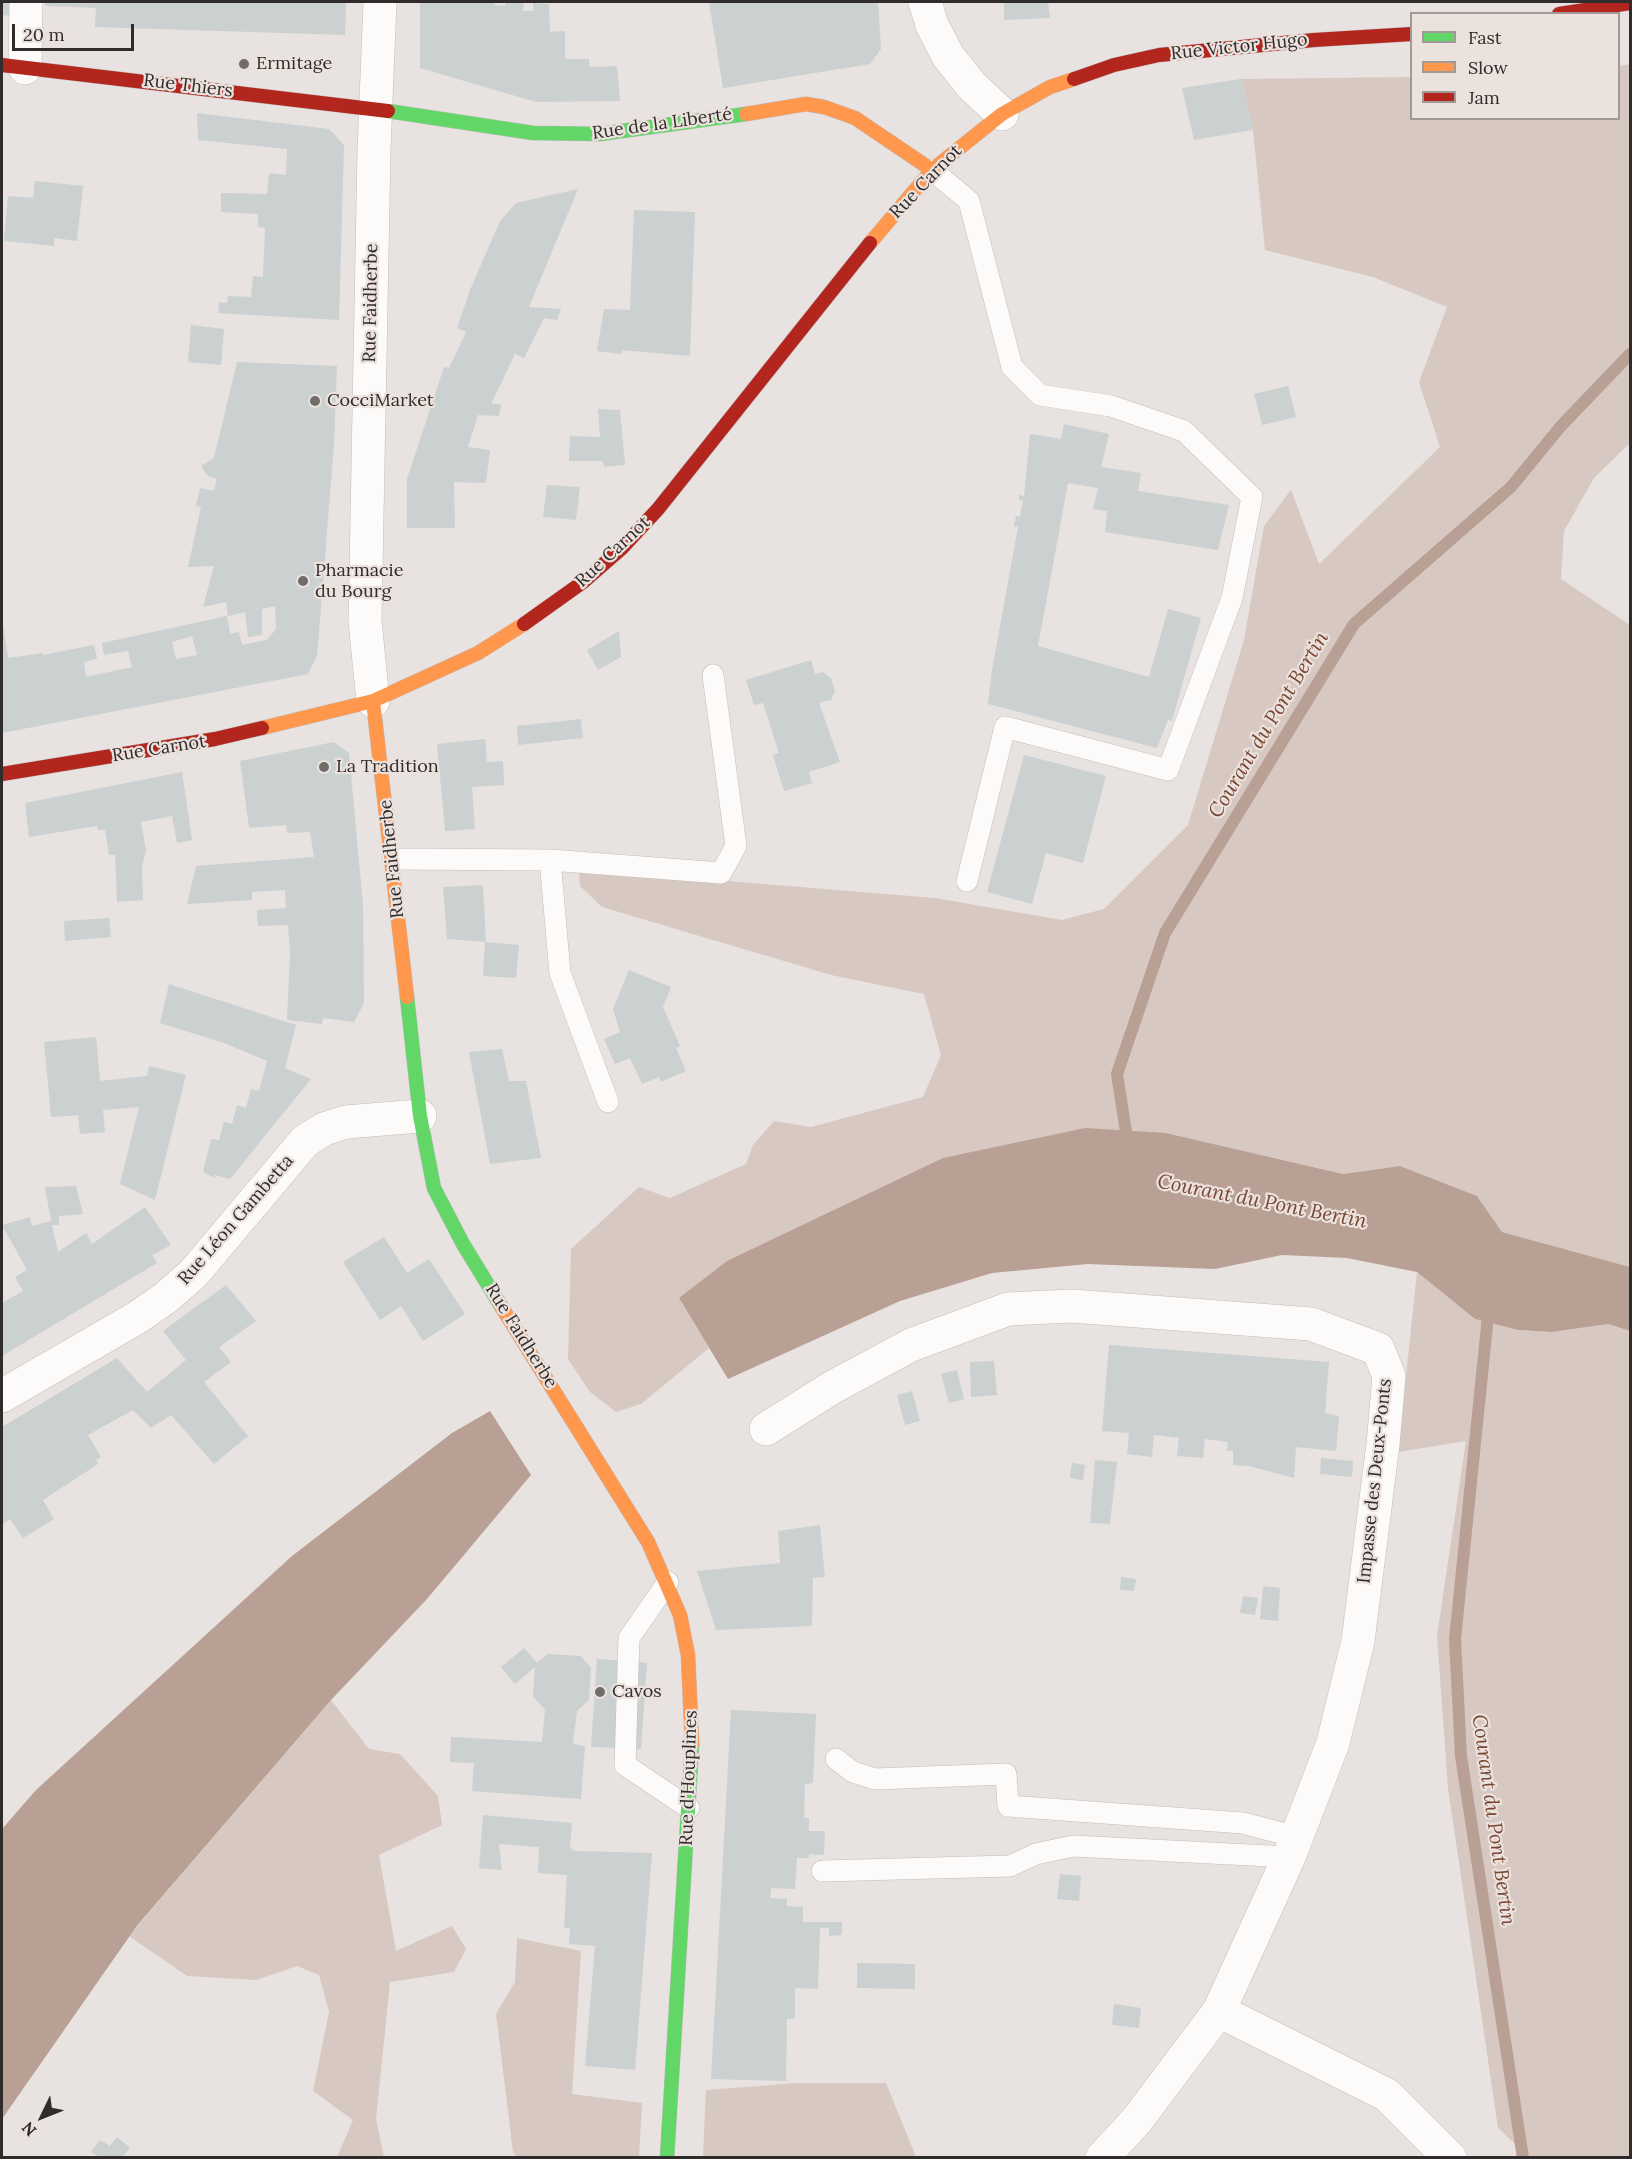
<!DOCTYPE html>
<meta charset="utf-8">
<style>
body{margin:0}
#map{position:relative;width:1632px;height:2159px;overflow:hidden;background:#e8e2e0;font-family:Lora,serif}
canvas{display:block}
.frame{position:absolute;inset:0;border:3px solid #302c2b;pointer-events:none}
.legend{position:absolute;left:1410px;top:12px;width:210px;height:108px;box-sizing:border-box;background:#ebe1dd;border:2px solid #a09996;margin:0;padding:8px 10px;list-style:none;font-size:18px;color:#302c2b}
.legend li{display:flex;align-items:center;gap:12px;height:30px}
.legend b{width:30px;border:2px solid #a09996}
.north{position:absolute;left:12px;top:2087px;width:60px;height:60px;-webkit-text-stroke:4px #ebe1dd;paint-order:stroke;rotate:227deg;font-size:16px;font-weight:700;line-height:24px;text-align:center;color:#302c2b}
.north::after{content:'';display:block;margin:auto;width:21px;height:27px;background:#302c2b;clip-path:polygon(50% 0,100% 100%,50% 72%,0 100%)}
.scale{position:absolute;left:12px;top:24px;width:122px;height:27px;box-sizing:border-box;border:3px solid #302c2b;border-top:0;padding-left:8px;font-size:18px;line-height:21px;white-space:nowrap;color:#302c2b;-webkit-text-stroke:4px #ebe1dd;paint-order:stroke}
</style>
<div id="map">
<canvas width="1632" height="2159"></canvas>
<div class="frame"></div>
<ul class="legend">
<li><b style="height:8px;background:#63d668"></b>Fast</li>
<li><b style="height:8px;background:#ff974d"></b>Slow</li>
<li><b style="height:8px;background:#b3261e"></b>Jam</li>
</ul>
<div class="north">N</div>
<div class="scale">20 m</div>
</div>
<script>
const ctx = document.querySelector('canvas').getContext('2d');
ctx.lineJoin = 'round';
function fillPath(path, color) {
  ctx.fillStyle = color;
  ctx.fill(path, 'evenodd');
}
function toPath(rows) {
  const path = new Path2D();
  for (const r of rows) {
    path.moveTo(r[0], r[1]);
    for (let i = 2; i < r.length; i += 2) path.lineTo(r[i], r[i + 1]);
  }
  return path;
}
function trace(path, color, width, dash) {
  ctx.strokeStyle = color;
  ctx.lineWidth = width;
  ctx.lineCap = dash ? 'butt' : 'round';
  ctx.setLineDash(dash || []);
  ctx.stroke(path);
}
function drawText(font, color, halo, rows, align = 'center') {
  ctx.font = font + ' Lora,serif';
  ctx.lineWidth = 4.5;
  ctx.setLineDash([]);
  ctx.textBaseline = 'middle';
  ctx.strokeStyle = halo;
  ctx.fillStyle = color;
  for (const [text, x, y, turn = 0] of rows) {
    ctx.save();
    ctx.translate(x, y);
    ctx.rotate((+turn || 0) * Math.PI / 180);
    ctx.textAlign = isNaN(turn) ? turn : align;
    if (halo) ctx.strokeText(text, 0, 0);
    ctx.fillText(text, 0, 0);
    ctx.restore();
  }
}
fillPath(toPath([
 [1630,64,1630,443,1594,478,1564,531,1561,579,1630,625,1630,1267,1502,1232,1477,1196,1400,1166,1343,1174,1166,1133,679,1298,709,1348,641,1404,616,1412,590,1392,568,1359,571,1249,639,1187,670,1198,746,1164,753,1145,774,1121,811,1127,923,1097,941,1055,924,994,831,975,602,907,580,886,579,869,935,898,1062,920,1104,909,1188,825,1244,640,1264,526,1291,490,1319,564,1440,447,1419,382,1447,307,1373,277,1265,250,1253,130,1241,79,1411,77,1412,118,1618,118,1619,66],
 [1417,1272,1475,1319,1518,1330,1552,1332,1608,1324,1630,1331,1630,2157,1529,2157,1498,2128,1448,1788,1437,1636,1466,1441,1398,1452],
 [331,1700,369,1749,400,1754,438,1796,442,1825,379,1855,396,1951,452,1926,466,1949,454,1972,390,1982,376,2119,384,2157,337,2157,353,2120,313,2091,329,2012,319,1975,297,1966,256,1980,187,1976,129,1936],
 [517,1938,581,1951,572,2094,642,2103,639,2157,518,2158,513,2152,496,2014,515,1982],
 [798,2083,886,2083,916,2157,703,2157,706,2090]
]), '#d7c8c2');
fillPath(toPath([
 [1085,1128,1166,1133,1343,1174,1400,1166,1477,1196,1502,1232,1630,1267,1630,1331,1608,1324,1552,1332,1518,1330,1475,1319,1417,1272,1347,1258,1282,1255,1215,1269,1088,1264,992,1273,900,1301,728,1379,679,1298,727,1261,943,1158],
 [490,1411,531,1475,427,1599,331,1700,136,1927,2,2119,2,1829,36,1790,292,1556,452,1433]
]), '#b8a094');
trace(toPath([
 [1128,1145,1117,1074,1165,933,1354,624,1511,487,1561,426,1630,354],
 [1489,1306,1455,1639,1461,1756,1523,2158]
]), '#b8a094', 12);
fillPath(toPath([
 [2,2,14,2,13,16,2,15],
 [45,2,346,2,345,35,95,27,96,8,45,6],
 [420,2,495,2,495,5,505,6,505,2,524,2,523,11,533,11,533,3,549,4,550,32,565,31,565,59,589,59,589,67,617,66,620,101,536,102,420,68],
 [709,2,878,2,881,49,870,64,723,88],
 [1004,2,1048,2,1050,18,1004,20],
 [1241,79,1253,130,1194,140,1182,88],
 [197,113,329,129,344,145,339,320,218,313,219,302,227,303,228,296,251,297,253,276,263,277,265,228,258,227,258,214,221,212,221,193,267,194,269,173,286,175,287,149,198,140],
 [35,181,83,186,77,241,54,238,54,246,4,241,8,196,33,198],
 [578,189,529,307,561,309,557,320,544,318,524,358,515,354,491,404,501,404,499,416,478,415,468,447,490,450,486,483,454,482,455,528,407,528,407,479,444,367,449,368,466,332,457,328,470,290,500,221,516,203],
 [634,210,695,212,690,356,622,350,621,354,597,351,604,309,630,310],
 [191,325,224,329,221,365,188,362],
 [237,362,337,366,334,445,317,656,308,674,2,733,2,616,8,658,43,653,43,655,94,645,97,659,84,662,86,677,132,667,128,651,104,655,102,643,227,616,230,634,239,632,242,645,267,640,276,629,275,606,262,609,262,635,248,637,245,612,228,616,226,602,203,607,214,566,188,567,201,507,196,506,200,488,214,491,217,479,208,476,201,466,214,458],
 [192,636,197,655,176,659,172,642],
 [1288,386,1296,417,1262,425,1254,394],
 [598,409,620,410,625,465,604,467,603,461,569,461,570,436,600,437],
 [1064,424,1109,434,1101,467,1141,473,1138,491,1229,505,1218,550,1105,532,1107,511,1093,509,1098,488,1068,483,1038,646,1149,677,1168,609,1201,618,1172,721,1168,720,1157,748,988,704,992,670,1018,527,1014,526,1016,516,1020,517,1023,500,1019,500,1019,495,1024,496,1030,434,1061,439],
 [547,485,580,487,576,520,543,517],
 [619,631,621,657,598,670,587,650],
 [811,660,815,674,823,672,831,678,835,691,831,700,819,703,840,762,809,772,812,783,784,791,773,755,779,753,763,703,754,705,746,680],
 [581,719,583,738,518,745,517,726],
 [485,739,487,762,503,761,504,785,472,787,475,829,445,831,437,744],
 [334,742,349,753,363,905,364,1003,354,1022,323,1018,322,1024,287,1020,290,954,288,925,258,926,257,910,286,908,285,890,252,892,252,900,187,904,196,866,314,857,310,832,287,833,286,825,249,828,240,761],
 [1024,755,1106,776,1083,863,1046,853,1032,904,987,892],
 [182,772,192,840,177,843,172,816,141,822,146,850,142,867,143,900,117,902,115,855,109,855,105,830,98,830,97,826,29,837,25,803],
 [483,885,486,942,447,939,443,887],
 [109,918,111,937,65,941,64,921],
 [485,942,519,945,516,978,483,976],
 [629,970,671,987,663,1007,680,1046,676,1048,686,1071,661,1082,659,1077,642,1084,630,1058,615,1064,604,1039,620,1032,613,1009],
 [169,984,296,1025,285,1068,311,1079,230,1179,215,1175,215,1178,203,1172,211,1139,219,1140,224,1122,232,1124,237,1105,246,1108,251,1089,259,1091,267,1061,224,1043,160,1023],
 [96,1037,100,1081,147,1076,149,1066,186,1075,155,1200,120,1184,139,1107,103,1110,105,1132,80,1134,78,1115,51,1117,44,1042],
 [502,1049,509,1081,526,1081,541,1158,490,1164,469,1052],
 [76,1186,83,1214,59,1216,59,1225,52,1225,58,1252,86,1233,92,1244,145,1207,171,1245,152,1255,157,1263,2,1356,2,1303,23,1291,15,1277,27,1270,2,1225,30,1217,32,1226,51,1221,45,1187],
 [384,1237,407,1273,429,1259,465,1314,423,1341,401,1306,380,1320,343,1262],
 [226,1285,256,1321,219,1347,231,1362,204,1382,248,1436,214,1464,171,1415,151,1428,133,1410,88,1435,101,1457,96,1460,98,1464,43,1500,54,1519,23,1538,10,1519,3,1524,2,1427,117,1358,147,1392,186,1360,163,1331],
 [1109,1345,1329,1362,1325,1413,1339,1416,1336,1451,1296,1447,1294,1478,1249,1466,1233,1465,1233,1451,1227,1451,1228,1442,1205,1439,1203,1458,1177,1456,1179,1438,1154,1435,1152,1457,1127,1454,1129,1433,1102,1431],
 [994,1361,997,1395,971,1397,970,1362],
 [957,1370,964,1399,949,1403,941,1374],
 [912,1391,920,1421,905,1425,897,1395],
 [1321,1458,1353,1461,1352,1477,1320,1474],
 [1095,1460,1117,1462,1110,1524,1090,1523],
 [1072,1463,1085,1465,1083,1480,1070,1478],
 [820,1525,825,1577,813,1578,812,1626,716,1630,697,1571,780,1563,778,1531],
 [1121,1577,1136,1579,1134,1591,1120,1590],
 [1263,1586,1280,1588,1278,1621,1260,1619],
 [1243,1596,1258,1598,1255,1615,1240,1613],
 [524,1648,537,1663,548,1654,581,1656,591,1668,589,1700,577,1711,573,1744,585,1746,581,1799,472,1791,474,1763,450,1762,451,1737,542,1742,545,1710,533,1696,535,1667,515,1684,501,1667],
 [597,1659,647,1663,641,1749,591,1747],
 [731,1710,816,1714,813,1783,805,1784,804,1818,809,1818,809,1831,825,1831,824,1855,809,1854,809,1858,797,1858,795,1889,771,1888,770,1898,787,1899,787,1906,803,1907,803,1922,842,1922,842,1935,829,1936,829,1928,820,1928,818,1989,795,1988,795,2019,787,2019,786,2081,711,2079],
 [483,1815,572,1823,570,1847,574,1851,652,1853,635,2070,585,2066,595,1946,569,1944,570,1928,564,1928,567,1875,538,1873,539,1847,499,1844,502,1870,479,1868],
 [1060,1874,1081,1876,1079,1901,1057,1899],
 [857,1963,915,1964,915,1989,857,1988],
 [1114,2004,1141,2008,1139,2028,1112,2025],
 [117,2137,130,2148,122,2157,99,2157,91,2152,100,2140,110,2146]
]), '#cbd0d1');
const lane = toPath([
 [932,170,969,201,1012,367,1040,395,1111,406,1184,431,1252,497,1232,598,1168,770,1005,727,967,881],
 [393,859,550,860,560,973,608,1102],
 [550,860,721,873,736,846,713,675],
 [668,1582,629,1638,625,1765,689,1808],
 [836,1759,853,1772,875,1779,1006,1774,1008,1806,1243,1823,1296,1837],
 [822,1871,1010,1866,1036,1854,1073,1846,1289,1857]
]);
const street = toPath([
 [925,2,932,25,948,56,972,86,1002,114],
 [25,68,26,2],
 [373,701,365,621,374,150,380,2],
 [2,1396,138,1317,164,1299,193,1274,305,1141,324,1129,346,1122,420,1116],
 [766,1429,833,1387,911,1345,1008,1309,1072,1306,1311,1324,1378,1349,1389,1376,1383,1444,1358,1641,1333,1743,1289,1857,1219,2011,1137,2120,1102,2158],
 [1219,2011,1387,2095,1450,2158]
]);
const fast = toPath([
 [388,111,533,133,600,134,746,114],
 [407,997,420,1116,434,1188,463,1244,501,1306],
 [667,2158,692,1744]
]);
const slow = toPath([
 [746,114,806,104,824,107,855,118,932,170],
 [870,243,932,170,1002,114,1050,87,1074,79],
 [373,701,407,997],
 [262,728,373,701,478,653,524,624],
 [501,1306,648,1542,680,1615,688,1655,692,1744]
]);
const jam = toPath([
 [1559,14,1630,3],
 [2,65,388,111],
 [1074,79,1114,65,1159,55,1314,40,1412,34],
 [524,624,583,582,622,548,658,509,870,243],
 [2,774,215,739,262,728]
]);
trace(lane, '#c2bebd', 22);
trace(street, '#c2bebd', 34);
trace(fast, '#c2bebd', 15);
trace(slow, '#c2bebd', 15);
trace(jam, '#c2bebd', 15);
trace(lane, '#fcfbfa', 21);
trace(street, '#fcfbfa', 33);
trace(fast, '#63d668', 14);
trace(slow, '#ff974d', 14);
trace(jam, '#b3261e', 14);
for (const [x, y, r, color] of [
 [244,64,6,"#706c6a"],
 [315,401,6,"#706c6a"],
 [303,581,6,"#706c6a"],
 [324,767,6,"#706c6a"],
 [600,1692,6,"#706c6a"]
]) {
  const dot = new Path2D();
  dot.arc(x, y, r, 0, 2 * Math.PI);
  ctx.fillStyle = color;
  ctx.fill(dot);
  trace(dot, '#ebe1dd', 2);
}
drawText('18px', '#302c2b', '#ebe1dd', [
 ["Rue Victor Hugo",1239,47,-6],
 ["Rue Thiers",188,86,7],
 ["Rue de la Liberté",662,124,-8],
 ["Rue Carnot",926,182,-46],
 ["Rue Faidherbe",371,303,-89],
 ["Rue Carnot",613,552,-43],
 ["Rue Carnot",159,749,-9],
 ["Rue Faidherbe",392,859,-96],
 ["Rue Léon Gambetta",236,1220,-49],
 ["Rue Faidherbe",521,1336,58],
 ["Impasse des Deux-Ponts",1375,1481,-84],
 ["Rue d'Houplines",689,1778,-88]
]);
drawText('18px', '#302c2b', '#ebe1dd', [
 ["Ermitage",256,64],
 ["CocciMarket",327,401],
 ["Pharmacie",315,571],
 ["du Bourg",315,592],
 ["La Tradition",336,767],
 ["Cavos",612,1692]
], 'left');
drawText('italic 20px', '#794731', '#ebe1dd', [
 ["Courant du Pont Bertin",1269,725,-59],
 ["Courant du Pont Bertin",1262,1202,11],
 ["Courant du Pont Bertin",1493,1820,82]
]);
</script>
